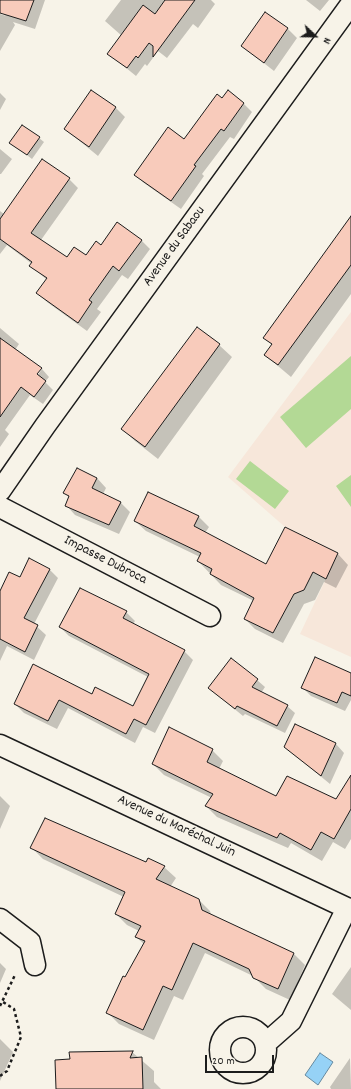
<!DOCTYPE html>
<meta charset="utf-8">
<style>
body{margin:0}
#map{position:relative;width:351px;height:1089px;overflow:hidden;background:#f7f3e8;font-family:Dekko,sans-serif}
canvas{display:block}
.north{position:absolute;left:295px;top:16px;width:40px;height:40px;-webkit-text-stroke:3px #f7f3e8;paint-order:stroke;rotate:112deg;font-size:11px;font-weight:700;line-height:16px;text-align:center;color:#1c1c1c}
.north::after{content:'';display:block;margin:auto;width:14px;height:18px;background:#1c1c1c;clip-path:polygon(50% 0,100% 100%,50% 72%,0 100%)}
.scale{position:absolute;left:205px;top:1055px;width:69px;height:18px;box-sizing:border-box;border:2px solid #1c1c1c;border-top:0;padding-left:5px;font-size:12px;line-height:14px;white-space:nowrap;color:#1c1c1c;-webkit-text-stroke:3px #f7f3e8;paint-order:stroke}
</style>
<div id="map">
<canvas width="351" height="1089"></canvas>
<div class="north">N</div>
<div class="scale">20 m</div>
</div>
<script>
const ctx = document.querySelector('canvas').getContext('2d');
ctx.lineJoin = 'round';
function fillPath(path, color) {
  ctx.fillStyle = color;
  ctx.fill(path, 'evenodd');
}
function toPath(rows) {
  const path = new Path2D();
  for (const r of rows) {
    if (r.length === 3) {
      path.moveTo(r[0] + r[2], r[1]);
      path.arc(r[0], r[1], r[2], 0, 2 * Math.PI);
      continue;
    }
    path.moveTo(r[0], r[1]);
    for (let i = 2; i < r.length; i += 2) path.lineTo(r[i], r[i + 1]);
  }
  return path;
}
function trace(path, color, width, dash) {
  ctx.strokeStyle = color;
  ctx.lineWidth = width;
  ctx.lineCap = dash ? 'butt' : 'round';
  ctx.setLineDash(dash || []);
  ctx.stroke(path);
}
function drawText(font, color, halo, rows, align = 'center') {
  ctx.font = font + ' Dekko,sans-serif';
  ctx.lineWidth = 3;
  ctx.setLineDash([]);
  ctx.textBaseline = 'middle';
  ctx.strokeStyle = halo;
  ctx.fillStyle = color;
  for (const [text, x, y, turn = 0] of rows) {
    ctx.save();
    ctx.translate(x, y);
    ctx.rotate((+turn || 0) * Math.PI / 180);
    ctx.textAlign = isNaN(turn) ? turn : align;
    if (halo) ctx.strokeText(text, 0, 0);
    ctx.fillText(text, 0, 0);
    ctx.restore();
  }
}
fillPath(toPath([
 [351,312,351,657,300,634,338,553,285,527,228,477]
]), '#f7e7da');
fillPath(toPath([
 [351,356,351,409,306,448,280,417],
 [250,461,289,491,275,509,236,479],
 [351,475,351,507,336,486]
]), '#b3d995');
const water = toPath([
 [320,1053,333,1062,318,1085,305,1075,320,1053]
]);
fillPath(water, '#96d2f6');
trace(water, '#65899f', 1);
fillPath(toPath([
 [7,0,45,0,35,29,13,22,15,25,0,51,0,14,6,16,2,13],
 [121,0,211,0,215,4,198,28,193,24,167,58,158,51,147,66,145,64,136,76,109,54,122,36,105,21],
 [306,0,329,0,320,11],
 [266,13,288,29,297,38,274,71,242,46],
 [91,92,116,108,125,117,98,156,65,129],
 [0,93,6,99,0,110],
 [222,99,243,103,252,112,234,139,230,137,202,174,204,176,181,209,144,183,135,174,184,140],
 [39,138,44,142,32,159,11,143],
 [0,149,12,159,1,174,0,174],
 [69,179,78,188,41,240,67,258,86,257,101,246,141,240,150,249,128,279,122,275,97,309,101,312,87,331,47,302,38,293,47,280,31,266,32,264,7,245,0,254,0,211,4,214],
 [351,227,351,294,291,377,265,355,272,345,264,338],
 [0,328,19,344,15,350,33,378,35,379,42,369,49,377,45,382,53,390,43,404,30,395,5,430,9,434,0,447],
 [219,345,232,357,158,459,135,441,123,429],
 [97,478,106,488,103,494,121,503,130,512,119,534,75,515,66,505,70,498,64,493],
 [198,516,209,527,205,533,266,566,285,528,338,554,348,565,336,588,324,582,315,600,304,604,283,643,255,629,245,619,254,601,221,585,198,561,200,557,146,531,135,521],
 [49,569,58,578,34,624,46,635,34,660,7,646,0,661,0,593,20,579],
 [126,612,135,621,133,624,184,651,193,660,155,733,143,727,135,743,68,708,57,729,24,713,15,704,93,695,133,707,148,677,69,636,60,627],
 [351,674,351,700,345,711,311,696,302,687],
 [257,680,265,687,261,693,287,706,295,713,285,733,245,714,243,716,209,688],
 [295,726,336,744,344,753,330,784,285,747],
 [170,729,212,750,223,761,219,769,276,797,346,805,351,810,351,839,345,849,333,842,322,861,291,843,288,848,217,817,206,806,212,798,164,775,153,764],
 [0,796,10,806,0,829],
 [32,848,146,864,148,859,164,867,176,878,170,887,198,899,210,911,211,915,294,954,305,965,290,1000,266,989,253,976,205,953,183,1000,174,996,154,1040,119,1024,108,1013,144,944,136,937,139,931,127,925,116,914,124,897,43,859],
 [0,963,6,969,0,983],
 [351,967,351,1010,332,994],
 [0,1039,13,1052,0,1081],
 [132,1052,154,1071,154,1082,161,1089,57,1089],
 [350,1058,351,1089,331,1089,330,1087]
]), '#0003');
const building = toPath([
 [0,0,34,0,26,21,0,13,0,0],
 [165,0,195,0,153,57,153,46,149,43,138,58,136,56,127,68,107,54,143,5,155,14,165,0],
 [265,12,288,28,264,63,241,46,265,12],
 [91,90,116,107,89,147,64,129,91,90],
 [228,90,244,103,224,131,221,129,194,165,196,166,171,201,134,175,168,127,184,139,217,94,222,98,228,90],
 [22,125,40,137,27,155,9,143,22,125],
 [42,159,70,178,31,233,67,257,74,247,86,255,96,241,101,245,117,222,142,240,119,271,113,266,89,300,92,302,78,323,36,293,47,278,29,266,32,262,0,239,0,219,42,159],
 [351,216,351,265,278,365,264,355,272,344,263,338,351,216],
 [197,327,220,344,145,447,121,429,197,327],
 [0,338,42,368,37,374,46,381,34,397,21,387,0,417,0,338],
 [77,468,97,478,92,488,121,502,109,525,65,506,69,496,63,493,77,468],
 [148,492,199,516,194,526,266,564,285,527,338,553,326,579,313,572,304,590,294,594,273,633,244,619,254,598,210,574,212,569,197,561,201,553,134,521,148,492],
 [29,558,50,569,24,618,38,625,25,652,0,639,0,591,9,572,20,577,29,558],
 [80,588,127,611,123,618,185,650,146,725,134,719,126,734,59,700,48,721,14,704,33,664,92,694,95,687,133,706,149,674,59,627,80,588],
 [315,657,351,673,351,696,342,692,337,703,301,688,315,657],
 [231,658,258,679,252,687,288,705,277,726,237,706,235,709,208,688,231,658],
 [295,724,336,743,321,776,284,747,295,724],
 [169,727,213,749,207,762,276,796,287,776,336,799,351,775,351,809,334,839,321,832,311,850,280,833,277,838,205,806,213,794,152,764,169,727],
 [45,818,146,862,148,858,165,866,156,879,199,899,202,910,294,953,278,989,253,978,249,969,193,943,172,990,163,986,143,1030,106,1013,123,976,125,977,145,941,135,937,141,926,115,914,125,892,30,848,45,818],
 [133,1051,130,1058,142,1057,143,1089,56,1089,55,1060,70,1059,69,1052,133,1051]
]);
fillPath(building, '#f8cbbb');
trace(building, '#1c1c1c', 1);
const minor = toPath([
 [0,491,45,426,351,4],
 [0,507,210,616],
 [0,745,351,910],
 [0,919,30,942,35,965],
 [243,1050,23],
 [265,1044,291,1021,347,908]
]);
trace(minor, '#1c1c1c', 23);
trace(toPath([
 [0,1006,15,975],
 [0,1076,7,1071,21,1037,14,1009,3,1002]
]), '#1c1c1c', 2.5, [3, 3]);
trace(minor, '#f7f3e8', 20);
drawText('14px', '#1c1c1c', '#f7f3e8', [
 ["Avenue du Sabaou",175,247,-54],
 ["Impasse Dubroca",105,561,27],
 ["Avenue du Maréchal Juin",176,827,25]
]);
</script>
